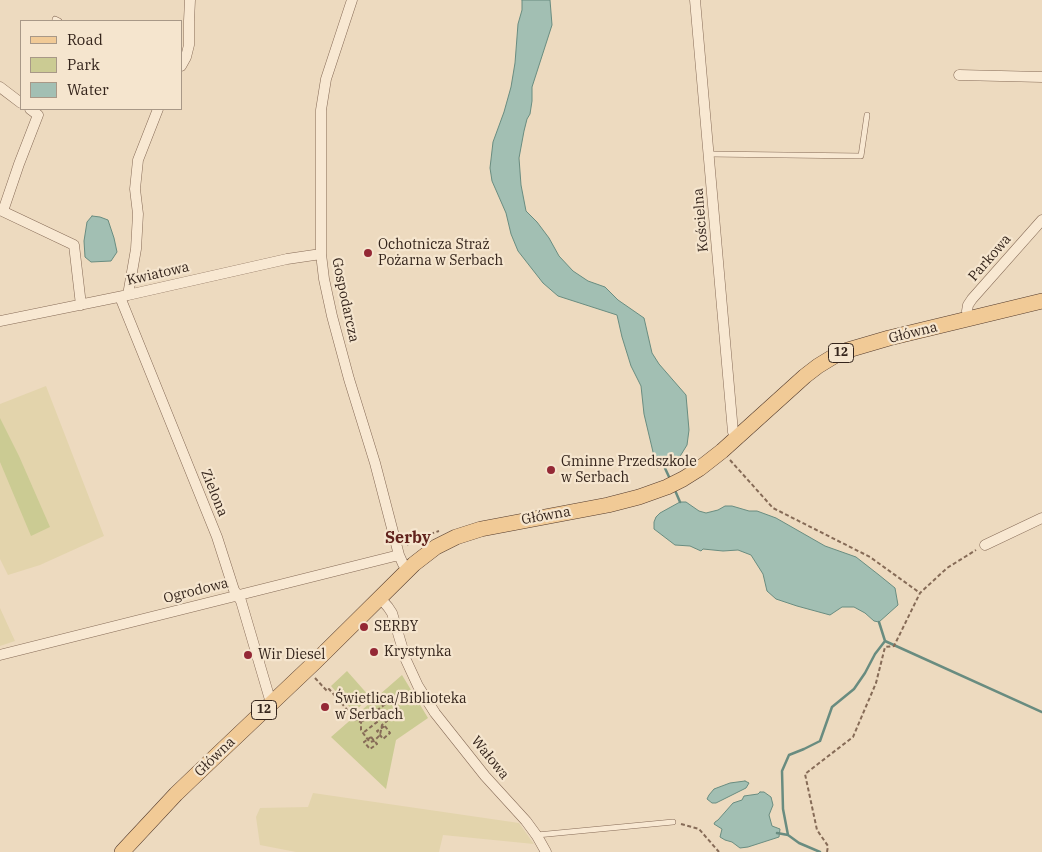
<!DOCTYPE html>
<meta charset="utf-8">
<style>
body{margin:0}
#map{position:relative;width:1042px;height:852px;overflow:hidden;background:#eddabf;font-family:"IBM Plex Serif",serif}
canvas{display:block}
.legend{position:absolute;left:20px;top:20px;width:162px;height:90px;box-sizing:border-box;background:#f5e5ce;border:1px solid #a89887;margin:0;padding:6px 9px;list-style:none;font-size:15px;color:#35251c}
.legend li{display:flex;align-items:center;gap:10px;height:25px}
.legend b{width:25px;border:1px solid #a89887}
</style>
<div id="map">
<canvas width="1042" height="852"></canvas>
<ul class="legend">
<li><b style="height:6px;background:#f1ca96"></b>Road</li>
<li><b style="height:14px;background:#cbcb93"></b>Park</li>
<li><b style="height:14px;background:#a2bfb3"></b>Water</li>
</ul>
</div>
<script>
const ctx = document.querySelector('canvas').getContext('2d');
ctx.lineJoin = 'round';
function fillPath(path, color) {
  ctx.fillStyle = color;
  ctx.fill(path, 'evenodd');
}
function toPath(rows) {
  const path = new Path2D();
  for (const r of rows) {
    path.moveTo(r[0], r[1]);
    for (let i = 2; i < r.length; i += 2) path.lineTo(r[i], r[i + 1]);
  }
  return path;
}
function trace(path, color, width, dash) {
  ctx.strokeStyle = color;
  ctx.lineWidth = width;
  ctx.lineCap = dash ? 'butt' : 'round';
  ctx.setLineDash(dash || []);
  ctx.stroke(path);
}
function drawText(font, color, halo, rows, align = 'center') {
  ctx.font = font + ' "IBM Plex Serif",serif';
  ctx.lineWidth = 4.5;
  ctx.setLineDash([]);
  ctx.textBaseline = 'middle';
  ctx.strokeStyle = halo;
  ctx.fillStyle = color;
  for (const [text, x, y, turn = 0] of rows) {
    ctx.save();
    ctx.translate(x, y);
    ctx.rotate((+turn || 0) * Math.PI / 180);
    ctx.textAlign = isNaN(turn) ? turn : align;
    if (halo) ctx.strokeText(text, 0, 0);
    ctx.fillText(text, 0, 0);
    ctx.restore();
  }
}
fillPath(toPath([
 [46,386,104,536,40,565,8,575,0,559,0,404],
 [0,608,15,641,0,646],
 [313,793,519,823,534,844,443,835,439,852,296,852,260,845,256,817,260,808,308,807]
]), '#e3d4ac');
fillPath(toPath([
 [0,418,19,456,50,527,31,536,0,462],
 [347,671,370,697,354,712,331,686],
 [402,675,428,718,396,740,386,789,331,737]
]), '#cbcb93');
const water = toPath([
 [522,0,550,0,552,25,532,87,532,101,530,114,527,119,524,131,519,158,521,185,526,211,537,222,549,238,559,256,573,271,588,281,605,287,618,300,644,318,652,353,659,364,686,395,689,430,687,445,679,458,668,465,657,468,654,463,653,452,644,414,641,386,631,366,622,337,617,315,558,296,543,283,518,251,511,234,506,213,492,181,490,168,493,142,504,112,511,87,515,63,518,24,522,10,522,0],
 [92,216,100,217,108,220,114,238,117,252,111,261,91,262,85,257,84,241,87,222,92,216],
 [680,502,686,502,699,511,706,513,718,510,725,506,732,506,749,511,757,511,776,518,825,546,856,557,879,575,895,588,898,605,879,622,874,621,865,613,854,607,842,607,830,615,797,606,776,599,767,591,763,574,751,555,738,550,723,551,703,549,701,551,690,546,675,545,654,529,654,522,656,517,660,513,680,502],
 [745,781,749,783,746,788,716,803,712,803,707,799,709,795,714,789,730,783,745,781],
 [760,792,764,792,771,797,773,805,769,815,772,826,780,829,779,837,748,847,740,848,732,842,725,840,720,837,722,829,714,824,715,822,718,820,733,803,742,800,744,796,758,794,760,792]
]);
fillPath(water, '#a2bfb3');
trace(water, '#698c80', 1);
trace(toPath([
 [664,466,670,479],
 [674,488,680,502],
 [885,641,1042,712],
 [777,833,788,835,799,843,820,852],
 [788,835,783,809,782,771,789,755,804,749,820,741,832,707,854,689,865,673,875,654,885,641,879,622]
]), '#698c80', 2.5);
const lane = toPath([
 [55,19,59,21],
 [709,154,861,156,867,115],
 [537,835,673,822]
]);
const street = toPath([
 [352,0,326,79,321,110,321,254,324,279,332,316,349,379,375,463,399,555,403,564,408,570],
 [695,0,733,432,738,436],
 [181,66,186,57,189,45,189,21,190,0],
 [959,75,1042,77],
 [0,87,21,103],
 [0,210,74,245,81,305],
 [3,211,19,164,38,115,30,109],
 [128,295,136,249,138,214,135,189,138,160,158,109],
 [120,297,217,537,234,590,241,601,271,703],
 [970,319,967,311,968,305,972,299,1042,220],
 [0,321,128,295,287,259,321,254],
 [985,545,1042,518],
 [380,598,388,607,392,613,406,660,418,686,435,713,485,776,526,821,537,836,546,852],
 [0,655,399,555]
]);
const primary = toPath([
 [122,852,176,794,199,772,315,662,414,564,436,547,456,537,481,529,608,505,639,497,667,487,683,479,699,469,722,451,805,376,818,366,836,355,848,350,889,338,1042,301]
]);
trace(lane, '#866b57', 6);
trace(street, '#866b57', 11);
trace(primary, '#533a2c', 16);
trace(toPath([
 [730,460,773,508,870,557,920,593],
 [407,545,418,538,439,531],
 [315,678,327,691,329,689,357,721,361,722,361,730,363,733,369,741,370,742,374,741,380,735,382,725,387,721,387,716,386,715,363,733],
 [361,722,395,697,398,700],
 [385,726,390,733,383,739,377,731,385,726],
 [371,737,377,744,370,749,364,742,371,737],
 [681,824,699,829,719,852],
 [827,852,828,846,817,830,805,774,853,737,876,683,885,647,894,646,920,593,947,568,976,550]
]), '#866b57', 2, [4, 2.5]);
trace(lane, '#f8e8d2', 5);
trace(street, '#f8e8d2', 10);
trace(primary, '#f1ca96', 15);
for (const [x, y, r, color] of [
 [368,253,5,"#942835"],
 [551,470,5,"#942835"],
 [364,627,5,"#942835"],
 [374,652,5,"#942835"],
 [248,655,5,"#942835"],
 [325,707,5,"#942835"]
]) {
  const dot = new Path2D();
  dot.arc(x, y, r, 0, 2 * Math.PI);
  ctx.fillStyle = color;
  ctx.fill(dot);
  trace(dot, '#f5e5ce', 2);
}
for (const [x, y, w] of [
 [841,353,25],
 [264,710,25]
]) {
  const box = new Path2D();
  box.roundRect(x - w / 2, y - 9.5, w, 19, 4);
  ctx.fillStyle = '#f5e5ce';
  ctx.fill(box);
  trace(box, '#35251c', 1);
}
drawText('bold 12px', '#35251c', null, [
 ["12",841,353],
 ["12",264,710]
]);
drawText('14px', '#35251c', '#f5e5ce', [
 ["Kościelna",701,220,-95],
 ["Parkowa",990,258,-49],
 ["Kwiatowa",158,274,-13],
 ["Gospodarcza",345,300,78],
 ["Główna",913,333,-14],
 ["Zielona",214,493,68],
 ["Główna",546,516,-10],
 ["Ogrodowa",196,591,-14],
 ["Główna",215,757,-44],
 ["Wałowa",490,758,51]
]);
drawText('14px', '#35251c', '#f5e5ce', [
 ["Ochotnicza Straż",378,245],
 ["Pożarna w Serbach",378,261],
 ["Gminne Przedszkole",561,462],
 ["w Serbach",561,478],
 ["SERBY",374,627],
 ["Krystynka",384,652],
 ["Wir Diesel",258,655],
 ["Świetlica/Biblioteka",335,699],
 ["w Serbach",335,715]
], 'left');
drawText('bold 16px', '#61221c', '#f5e5ce', [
 ["Serby",408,538]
]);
</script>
